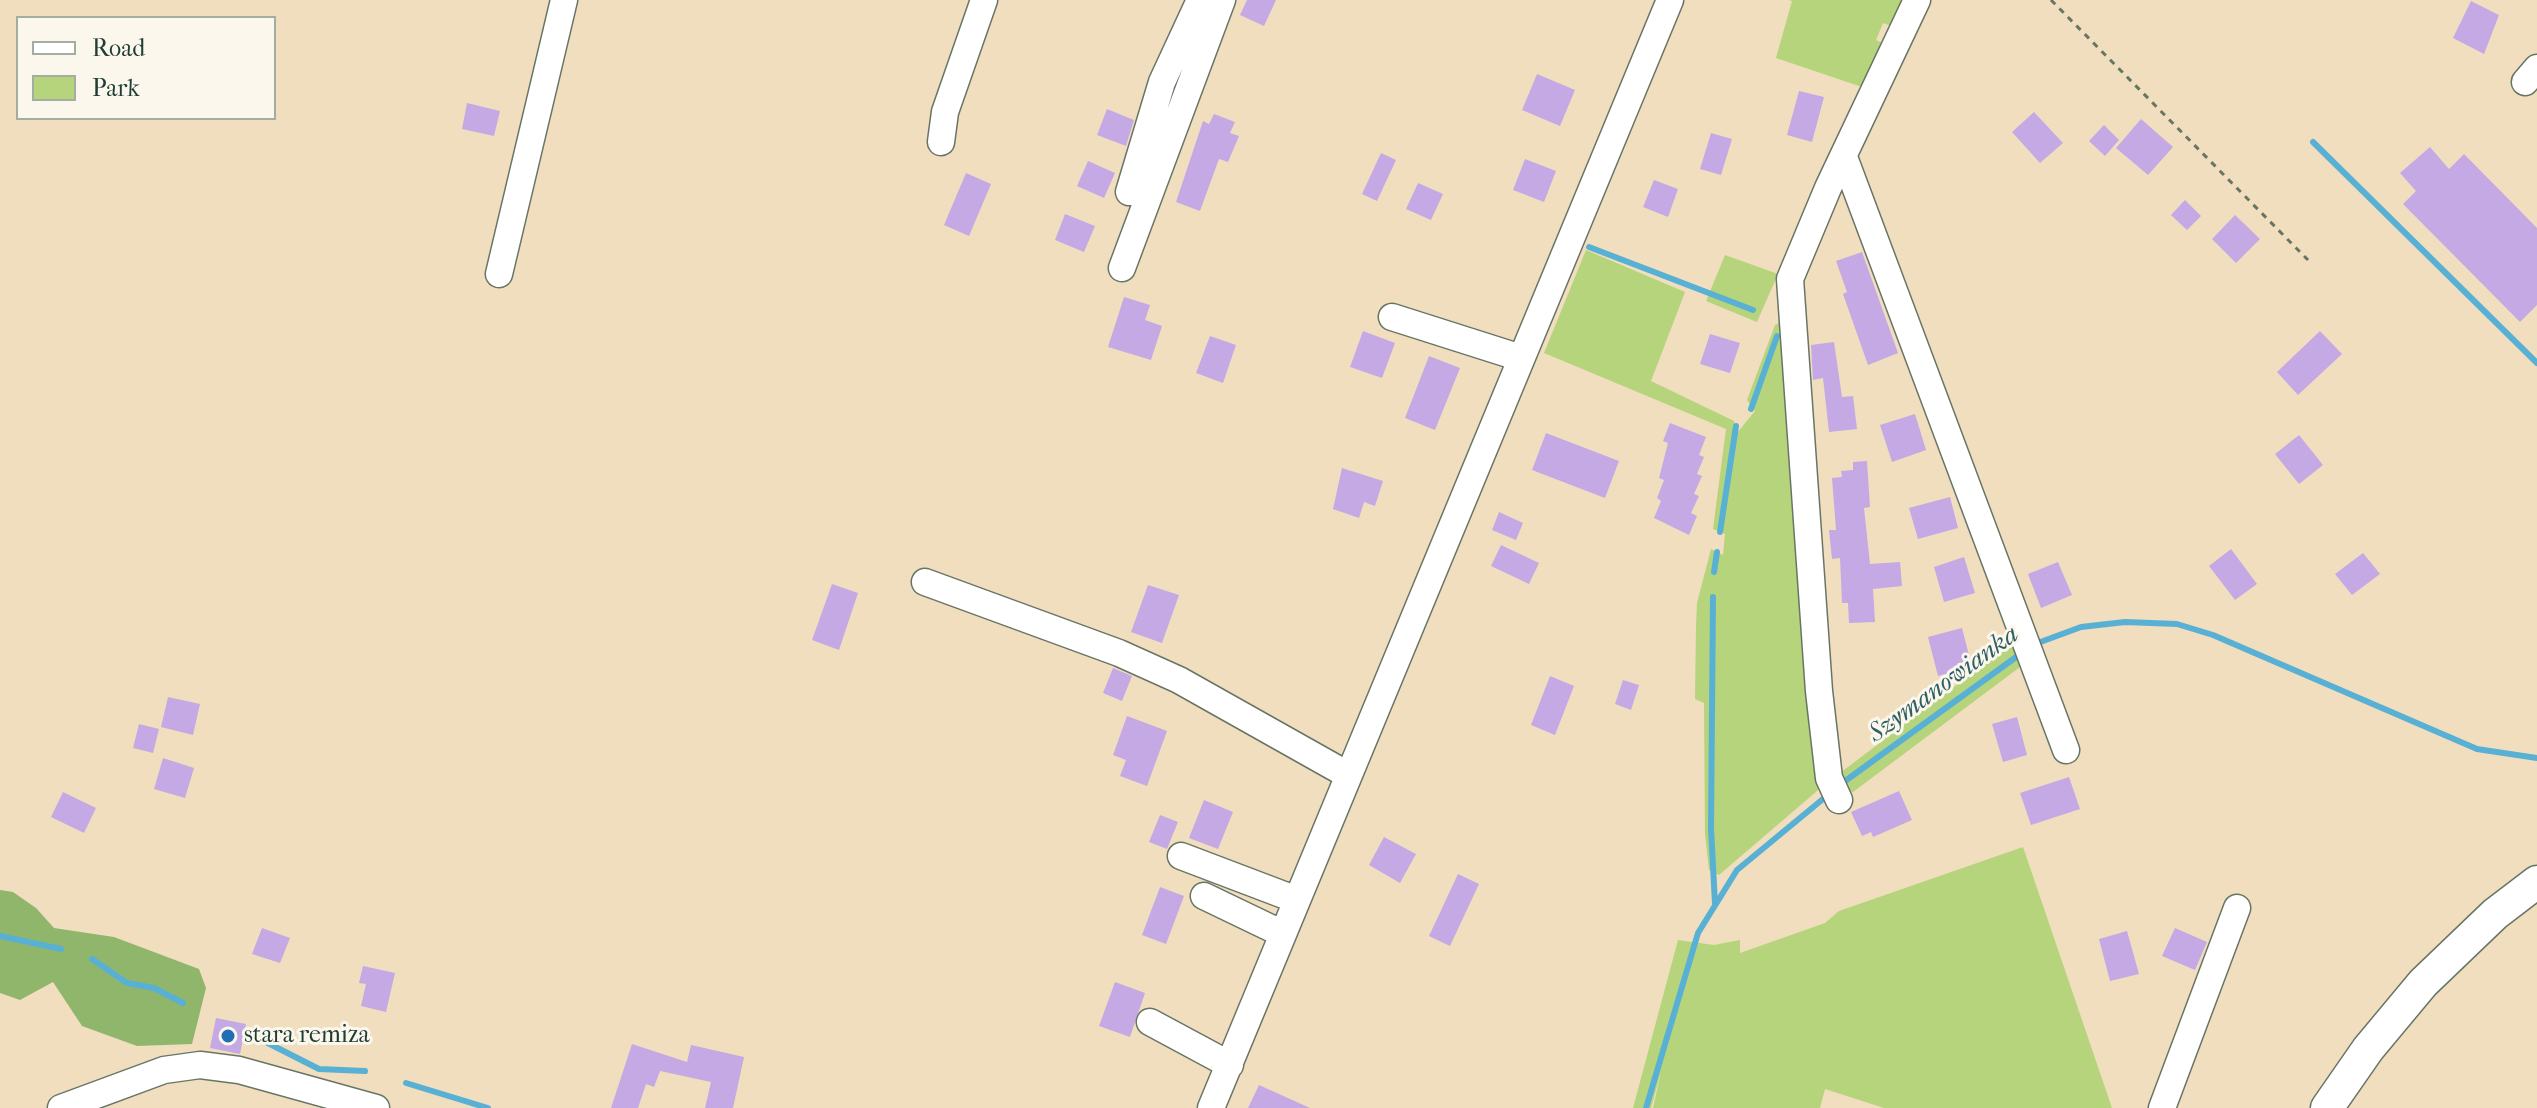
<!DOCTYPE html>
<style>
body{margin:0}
#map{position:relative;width:2537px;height:1108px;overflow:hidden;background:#f1debf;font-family:"IM FELL French Canon",serif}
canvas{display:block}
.legend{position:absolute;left:16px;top:16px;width:260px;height:104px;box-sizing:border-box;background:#fbf7ec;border:2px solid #a3ada2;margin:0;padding:10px 14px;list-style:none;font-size:24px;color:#1f3d34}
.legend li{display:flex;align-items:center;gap:16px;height:40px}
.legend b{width:40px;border:2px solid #a3ada2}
</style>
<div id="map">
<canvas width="2537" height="1108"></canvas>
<ul class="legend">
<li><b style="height:10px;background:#fff"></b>Road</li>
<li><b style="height:22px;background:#b5d47b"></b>Park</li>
</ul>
</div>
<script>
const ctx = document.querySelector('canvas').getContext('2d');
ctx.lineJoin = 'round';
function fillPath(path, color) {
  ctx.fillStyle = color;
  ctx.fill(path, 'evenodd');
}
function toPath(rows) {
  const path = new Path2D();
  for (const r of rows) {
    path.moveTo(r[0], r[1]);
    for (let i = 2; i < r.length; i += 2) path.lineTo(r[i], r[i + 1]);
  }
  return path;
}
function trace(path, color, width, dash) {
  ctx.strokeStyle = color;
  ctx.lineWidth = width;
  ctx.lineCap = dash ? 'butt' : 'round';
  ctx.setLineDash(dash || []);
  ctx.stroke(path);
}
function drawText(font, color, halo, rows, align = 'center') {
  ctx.font = font + ' "IM FELL French Canon",serif';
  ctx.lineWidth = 6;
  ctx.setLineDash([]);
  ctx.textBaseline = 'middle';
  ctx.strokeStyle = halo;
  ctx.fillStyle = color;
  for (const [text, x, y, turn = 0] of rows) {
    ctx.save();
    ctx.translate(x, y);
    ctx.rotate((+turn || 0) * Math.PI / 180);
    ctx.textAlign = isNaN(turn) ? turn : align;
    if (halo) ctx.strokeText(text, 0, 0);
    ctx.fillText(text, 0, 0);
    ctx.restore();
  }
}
fillPath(toPath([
 [1789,0,1910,0,1897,28,1883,23,1876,40,1888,46,1862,87,1776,58,1792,1],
 [1586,250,1685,292,1651,381,1734,421,1737,433,1755,411,1747,400,1775,325,1783,321,1824,785,1719,875,1709,870,1705,834,1704,703,1695,699,1696,626,1697,603,1711,549,1723,555,1725,534,1713,529,1726,429,1544,353],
 [1725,255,1778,274,1757,322,1706,301],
 [2016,640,2024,664,1853,792,1845,790,1836,776],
 [2023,847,2112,1108,1884,1108,1825,1089,1820,1108,1653,1108,1661,1072,1651,1108,1633,1108,1678,940,1714,945,1740,940,1740,953,1825,923,1839,911]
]), '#b5d47b');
fillPath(toPath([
 [0,890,13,892,36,908,54,928,114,937,199,969,206,988,192,1044,137,1046,82,1026,53,982,20,1000,0,993]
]), '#90b66b');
trace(toPath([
 [2313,142,2537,363],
 [1589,247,1753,310],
 [1751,409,1777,336],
 [1720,532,1736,426],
 [1714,572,1717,552],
 [1713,597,1711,828,1715,904],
 [2035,644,2081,627,2125,622,2177,624,2213,635,2477,749,2537,758],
 [1841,784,2023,652],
 [0,936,61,949],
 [92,959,127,983,154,988,183,1003],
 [252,1035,319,1069,365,1071],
 [406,1083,488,1108],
 [1646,1108,1698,933,1737,870,1829,794]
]), '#58b1d5', 6);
fillPath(toPath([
 [1247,0,1276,0,1264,26,1240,15],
 [2471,1,2499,15,2484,54,2453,38],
 [1537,74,1575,90,1560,126,1522,110],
 [1799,91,1824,97,1812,142,1787,135],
 [467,103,500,111,494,136,462,129],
 [1107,109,1134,120,1126,146,1097,135],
 [2034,112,2063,143,2040,163,2012,132],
 [1214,114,1235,122,1230,133,1239,136,1228,162,1219,159,1200,211,1176,202,1203,121,1209,124],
 [2141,119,2173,147,2148,175,2116,148],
 [2104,125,2119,140,2105,156,2089,141],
 [1711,133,1732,139,1721,175,1700,169],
 [2430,147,2449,169,2464,154,2537,228,2537,305,2520,322,2403,204,2416,191,2400,173],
 [1381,153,1396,160,1377,201,1362,194],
 [1525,159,1556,171,1544,202,1513,190],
 [1088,161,1115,173,1104,198,1077,186],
 [966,173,991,184,969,236,944,225],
 [1654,180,1678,189,1668,217,1643,207],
 [1418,183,1443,194,1431,220,1406,209],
 [2185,200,2201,216,2187,230,2171,215],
 [1065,214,1095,226,1084,252,1055,240],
 [2235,215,2260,239,2236,263,2212,239],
 [1862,252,1898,353,1868,365,1843,294,1847,292,1836,261],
 [1124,297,1150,305,1145,320,1162,326,1151,360,1108,347],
 [1363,331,1395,343,1382,378,1350,367],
 [2320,331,2342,354,2298,395,2277,372],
 [1710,334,1740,343,1730,373,1700,364],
 [1210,336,1236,345,1223,383,1196,373],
 [1834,342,1842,397,1853,396,1857,429,1829,432,1823,378,1813,380,1811,345],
 [1429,356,1460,368,1435,430,1405,418],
 [1915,414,1926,450,1892,462,1880,425],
 [1670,423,1706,437,1699,455,1704,457,1697,474,1702,476,1694,494,1699,496,1691,513,1697,516,1689,535,1654,518,1661,501,1657,498,1664,480,1659,478,1668,443,1663,441],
 [1546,433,1619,461,1605,498,1532,470],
 [2299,435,2323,465,2299,484,2275,454],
 [1867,461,1870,507,1864,508,1870,564,1900,562,1902,586,1873,589,1875,622,1849,623,1848,603,1842,603,1840,558,1832,559,1829,530,1836,530,1832,478,1842,477,1841,471,1853,470,1853,462],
 [1342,468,1383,481,1375,506,1364,502,1359,518,1333,509],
 [1950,497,1958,528,1918,539,1909,508],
 [1499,512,1523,523,1516,540,1492,530],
 [1501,545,1539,563,1529,584,1491,566],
 [2231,549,2257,584,2235,600,2209,566],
 [2363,553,2380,574,2352,595,2335,574],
 [1964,557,1975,593,1944,602,1934,567],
 [2058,562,2072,595,2041,608,2028,574],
 [832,584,858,593,839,650,812,640],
 [1148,585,1179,595,1162,643,1131,632],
 [1962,628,1972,667,1938,676,1928,637],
 [1113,668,1132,676,1122,701,1103,693],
 [1550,676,1574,686,1555,735,1531,725],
 [1623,680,1639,685,1631,710,1615,704],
 [168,697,200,704,193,735,161,727],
 [1127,716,1167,731,1147,786,1120,776,1126,760,1113,755],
 [2017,717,2027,755,2003,762,1992,724],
 [139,724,159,729,153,753,133,748],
 [163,758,194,768,185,798,154,789],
 [2069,777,2080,809,2031,825,2020,793],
 [1899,791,1912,820,1873,837,1871,832,1862,836,1851,812],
 [63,792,96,808,84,833,51,817],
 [1204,800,1233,812,1218,849,1189,838],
 [1160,815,1178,822,1167,849,1149,842],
 [1384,837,1416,854,1400,883,1369,865],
 [1458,874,1479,884,1450,946,1429,936],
 [1160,887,1184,896,1166,944,1142,935],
 [262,928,290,938,280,963,252,954],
 [2175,928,2207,942,2195,970,2162,956],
 [2127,931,2139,974,2110,981,2099,939],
 [363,966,395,973,386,1012,361,1006,366,984,359,983],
 [1115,982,1145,993,1130,1037,1099,1026],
 [216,1018,246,1024,240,1054,210,1048],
 [632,1044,687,1062,691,1045,744,1057,733,1108,705,1108,711,1082,660,1071,654,1087,646,1084,638,1108,611,1108],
 [1259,1085,1310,1108,1248,1108]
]), '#c4a9e5');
const minor = toPath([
 [2525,82,2537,68],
 [941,142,945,112,984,0],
 [1844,157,2066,750],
 [1129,192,1162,82,1200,0],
 [1122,268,1222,0],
 [499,274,564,0],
 [1392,317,1521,358],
 [925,582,1119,653,1179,680,1348,775],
 [1839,800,1829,778,1819,691,1790,279,1828,188,1917,0],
 [1181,856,1297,900],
 [1204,896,1283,934],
 [1150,1022,1230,1065],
 [61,1108,164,1070,200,1065,239,1070,376,1108],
 [1211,1108,1670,0],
 [2162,1108,2237,908]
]);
const major = toPath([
 [2327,1108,2368,1049,2423,983,2495,914,2537,882]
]);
trace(minor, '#687565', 29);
trace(major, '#687565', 35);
trace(toPath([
 [2051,0,2308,260]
]), '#687565', 3, [6, 6]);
trace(minor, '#fff', 26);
trace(major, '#fff', 32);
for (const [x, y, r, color] of [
 [228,1036,8,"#1f6fb2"]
]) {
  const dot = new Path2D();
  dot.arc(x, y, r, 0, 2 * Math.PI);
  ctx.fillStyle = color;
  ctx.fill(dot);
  trace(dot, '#fbf7ec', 3);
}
drawText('24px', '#1f3d34', '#fbf7ec', [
 ["stara remiza",244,1036]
], 'left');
drawText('italic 26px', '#306064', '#fbf7ec', [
 ["Szymanowianka",1944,685,-36]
]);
</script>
